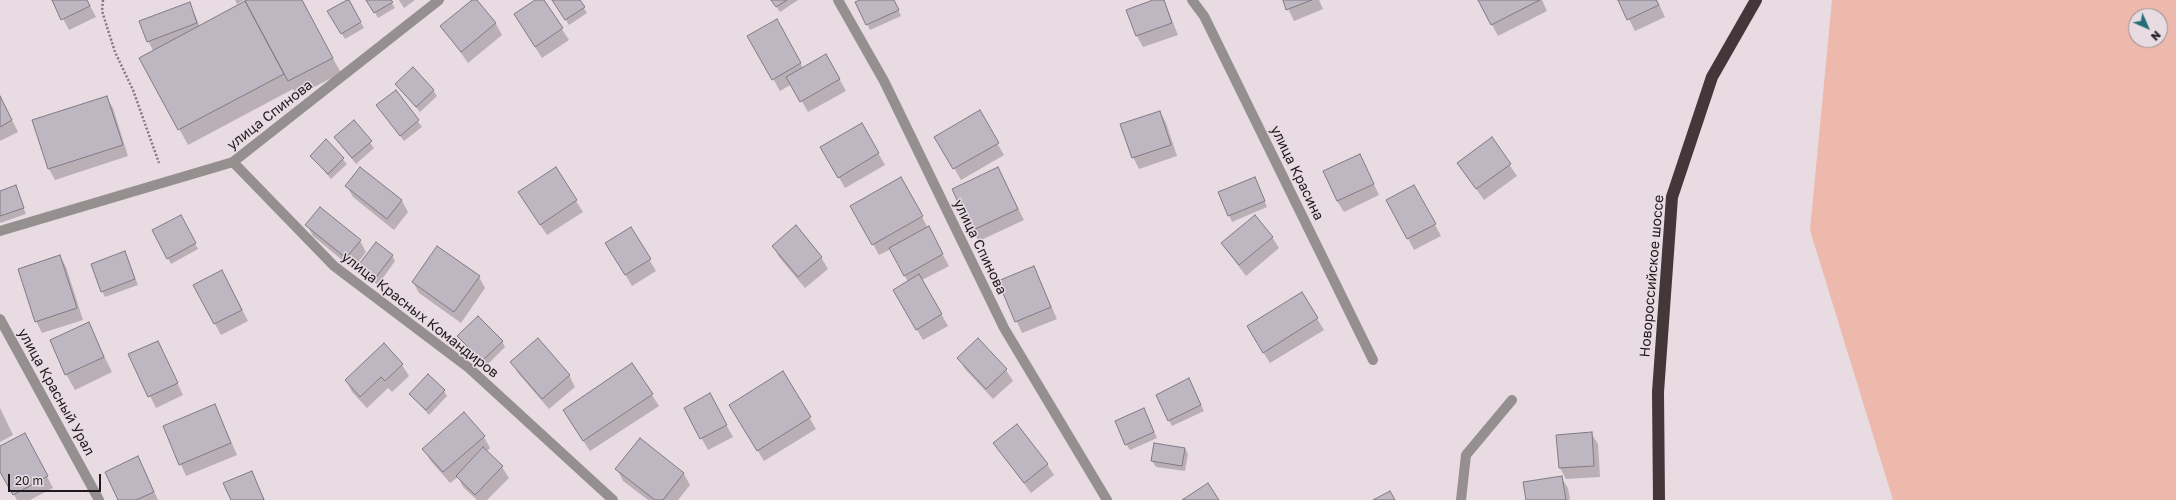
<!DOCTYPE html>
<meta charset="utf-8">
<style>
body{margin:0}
#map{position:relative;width:2176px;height:500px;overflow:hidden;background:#e8dbe2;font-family:"Golos Text",sans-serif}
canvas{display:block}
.north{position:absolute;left:2128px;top:8px;width:40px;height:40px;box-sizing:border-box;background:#e8dbe2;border:1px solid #978e93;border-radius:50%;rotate:135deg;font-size:11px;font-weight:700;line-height:16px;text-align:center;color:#1e1a1d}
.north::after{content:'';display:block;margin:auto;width:14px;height:18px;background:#256d79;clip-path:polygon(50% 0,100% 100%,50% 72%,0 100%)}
.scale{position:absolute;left:8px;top:474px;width:93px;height:18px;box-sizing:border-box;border:2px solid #1e1a1d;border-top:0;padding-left:5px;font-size:12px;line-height:14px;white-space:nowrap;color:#1e1a1d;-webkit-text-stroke:3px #e8dbe2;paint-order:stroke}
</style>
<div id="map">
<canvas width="2176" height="500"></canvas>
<div class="north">N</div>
<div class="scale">20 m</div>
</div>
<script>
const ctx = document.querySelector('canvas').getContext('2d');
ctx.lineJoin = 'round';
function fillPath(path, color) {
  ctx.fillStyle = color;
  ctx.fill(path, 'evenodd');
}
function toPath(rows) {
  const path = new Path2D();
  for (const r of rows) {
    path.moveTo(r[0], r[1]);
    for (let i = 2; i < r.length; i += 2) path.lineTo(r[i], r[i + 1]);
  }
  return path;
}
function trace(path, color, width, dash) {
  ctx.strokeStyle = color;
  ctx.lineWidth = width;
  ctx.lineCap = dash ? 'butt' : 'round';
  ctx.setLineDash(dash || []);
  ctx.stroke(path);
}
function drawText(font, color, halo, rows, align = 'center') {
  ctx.font = font + ' "Golos Text",sans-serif';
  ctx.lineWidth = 3;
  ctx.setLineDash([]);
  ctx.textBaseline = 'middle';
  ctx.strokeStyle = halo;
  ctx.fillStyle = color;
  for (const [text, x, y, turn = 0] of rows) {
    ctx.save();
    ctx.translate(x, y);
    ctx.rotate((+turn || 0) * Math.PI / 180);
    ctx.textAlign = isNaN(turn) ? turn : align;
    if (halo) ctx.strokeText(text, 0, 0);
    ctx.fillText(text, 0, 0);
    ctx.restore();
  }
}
fillPath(toPath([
 [1832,0,2176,0,2176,500,1893,500,1810,230],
 [2136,16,2160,16,2160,40,2136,40]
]), '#edb9ac');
fillPath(toPath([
 [53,0,87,0,96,17,69,30],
 [235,0,244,0,237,4],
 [250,0,301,0,341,73,297,96,293,89,188,145,141,58,154,52,148,41,190,3,200,27],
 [348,0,364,28,345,39,329,12],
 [368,0,390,0,395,8,378,18],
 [399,0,415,0,404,8],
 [473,0,476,0,496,24,502,35,468,63,442,26],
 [537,0,543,0,569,40,542,58,522,26],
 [553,0,579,0,587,13,569,25],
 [772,0,798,0,780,12],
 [862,0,894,0,901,16,870,30,867,24],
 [1156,0,1164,0,1178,35,1143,47,1137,36,1128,10],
 [1284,0,1319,0,1323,9,1294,21],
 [1479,0,1542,0,1547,11,1498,36],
 [1619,0,1657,0,1665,17,1635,31],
 [776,21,803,68,826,55,846,91,808,112,792,84,780,91,749,36],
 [396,84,433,90,437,96,420,112],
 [396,91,422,127,404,141,381,111],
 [0,96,18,132,0,141],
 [106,97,113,108,128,156,55,180,49,169],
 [979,112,1004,155,961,180,936,137],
 [1160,112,1166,123,1177,156,1139,169,1133,157],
 [354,122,374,148,356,164,335,138],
 [862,125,885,165,845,188,822,148],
 [1492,139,1517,176,1484,200,1458,163],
 [326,141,347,164,331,179,311,156],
 [1360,155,1379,195,1344,212,1337,201],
 [361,168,402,201,408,212,394,230,353,197,347,186],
 [555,168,583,212,547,235,526,204],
 [998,168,1024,220,979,241,972,230],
 [901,179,949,266,922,280,948,326,923,340,894,290,908,282,891,249,879,255,852,206],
 [1258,184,1267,207,1232,222,1219,193],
 [15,186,26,214,0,223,0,192],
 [1420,197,1441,236,1414,250,1388,200],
 [184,222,198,249,171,264,168,258],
 [307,225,360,241,366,252,353,269,313,236],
 [631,228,656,271,632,286,613,254],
 [1272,237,1279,248,1246,276,1222,244],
 [773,246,821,257,828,269,805,288,779,257],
 [125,253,138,285,105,297,102,291],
 [392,255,395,261,378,285,362,273,358,267],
 [60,256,66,267,83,320,42,333,36,321],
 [1034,267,1057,319,1022,333,999,282],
 [479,277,485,288,461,323,419,293,413,282],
 [228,282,248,321,221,335,194,285],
 [1302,294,1324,330,1270,363,1254,338],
 [88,323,112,372,75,390,66,374],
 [458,337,502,341,505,347,486,366],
 [158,342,183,395,156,408,130,355],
 [384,345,402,365,409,376,392,392,388,388,367,408,352,392,346,380],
 [958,358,1006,370,1013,381,993,399,965,369],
 [512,362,569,375,575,387,549,409,518,373],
 [632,364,659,406,590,451,570,421],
 [783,373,816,429,764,461,737,416],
 [1192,385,1204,411,1172,426,1169,420],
 [444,391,447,396,429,415,410,394],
 [215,406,237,455,186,476,164,426],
 [716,406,733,437,708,450,685,408],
 [0,408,13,435,0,442],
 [1147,415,1157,438,1130,450,1126,444],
 [1591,433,1598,444,1600,477,1566,479,1560,468,1557,436],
 [484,437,490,448,487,451,502,467,509,478,487,500,477,500,463,487,458,477,450,483,430,460,424,449],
 [640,440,684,474,690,485,678,500,648,500,623,481,617,469],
 [994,443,1047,464,1054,475,1031,493],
 [31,446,53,488,30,500,17,500,0,470,0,448],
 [1185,448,1188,454,1185,471,1156,467,1152,461],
 [137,457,144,469,158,500,119,500],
 [251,472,265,500,232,500],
 [1561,477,1568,488,1570,500,1527,500]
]), '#0003');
const building = toPath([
 [52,0,87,0,90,6,61,20,52,0],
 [247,0,302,0,333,58,288,81,245,1,247,0],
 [347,0,349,0,361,22,341,34,327,11,347,0],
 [366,0,391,0,393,2,374,13,366,0],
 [472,0,477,0,496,23,461,52,440,26,472,0],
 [535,0,544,0,563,28,535,47,514,14,535,0],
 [552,0,580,0,585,7,565,20,552,0],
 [771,0,787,0,776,7,771,0],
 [860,0,894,0,899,10,866,25,855,2,860,0],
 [1153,0,1164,0,1172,23,1136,36,1126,10,1153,0],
 [1283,0,1312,0,1286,10,1283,0],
 [1478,0,1540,0,1491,25,1478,0],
 [1618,0,1656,0,1659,5,1627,20,1618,0],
 [245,1,284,74,178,130,139,58,245,1],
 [190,2,197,23,147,42,139,21,190,2],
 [777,19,801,63,772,80,747,36,777,19],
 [826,54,840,79,800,102,786,77,826,54],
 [413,67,434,90,416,107,395,84,413,67],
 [396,90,419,120,400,136,376,105,396,90],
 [0,96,12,120,0,127,0,96],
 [107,96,123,145,48,169,32,120,107,96],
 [980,110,999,143,953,169,934,137,980,110],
 [1160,111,1171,145,1132,158,1120,124,1160,111],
 [354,120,372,141,352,158,334,137,354,120],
 [862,123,879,153,838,178,820,147,862,123],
 [1492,137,1511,164,1476,189,1457,163,1492,137],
 [326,139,344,158,328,174,310,156,326,139],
 [1360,154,1374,184,1337,201,1323,171,1360,154],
 [360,167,402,200,387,219,345,186,360,167],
 [556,167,577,200,540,225,518,192,556,167],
 [998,167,1018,209,971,231,952,189,998,167],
 [901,177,923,216,872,245,850,206,901,177],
 [1255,177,1265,201,1228,216,1218,192,1255,177],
 [16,185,24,208,0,216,0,191,16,185],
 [1414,185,1436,224,1407,239,1386,200,1414,185],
 [320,207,361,240,346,258,305,225,320,207],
 [181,215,196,243,167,259,152,230,181,215],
 [1255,215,1273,237,1239,265,1221,243,1255,215],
 [796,225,822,257,798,277,772,246,796,225],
 [929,226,943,254,904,276,889,248,929,226],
 [631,227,651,259,625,275,605,243,631,227],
 [376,242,393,255,374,280,357,267,376,242],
 [437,246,480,276,454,312,412,282,437,246],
 [125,251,135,279,101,292,91,264,125,251],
 [60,255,77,308,35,322,18,269,60,255],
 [1034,266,1051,307,1015,322,998,281,1034,266],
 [222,270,242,310,214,324,193,285,222,270],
 [919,274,942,314,916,330,893,290,919,274],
 [1302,292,1318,318,1263,353,1247,326,1302,292],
 [478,316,503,341,482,361,457,336,478,316],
 [89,322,104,357,65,375,50,340,89,322],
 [538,338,570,375,542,399,510,362,538,338],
 [978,338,1007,369,986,389,957,358,978,338],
 [158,341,178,383,148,397,128,354,158,341],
 [384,343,403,364,385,381,381,377,360,397,345,380,384,343],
 [632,363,653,394,583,441,563,410,632,363],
 [783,371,811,417,757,451,729,405,783,371],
 [428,374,445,390,426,410,409,394,428,374],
 [1189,378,1201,405,1168,421,1156,395,1189,378],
 [710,393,727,425,700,439,684,408,710,393],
 [215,404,231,443,179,465,163,426,215,404],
 [1144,408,1154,432,1125,445,1115,421,1144,408],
 [464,412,485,436,443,472,422,449,464,412],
 [1017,424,1048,464,1024,483,993,443,1017,424],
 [1592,432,1594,466,1559,468,1556,435,1592,432],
 [25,433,48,476,13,495,0,472,0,446,25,433],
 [640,438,684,473,663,500,655,500,615,469,640,438],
 [1154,443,1185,448,1182,466,1151,461,1154,443],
 [483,447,503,466,475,495,456,476,483,447],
 [138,456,154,492,136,500,118,500,105,472,138,456],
 [252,471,264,500,231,500,223,483,252,471],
 [1562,476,1566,500,1526,500,1523,482,1562,476],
 [1208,483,1219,500,1182,500,1208,483],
 [1390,491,1395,500,1373,500,1390,491]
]);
fillPath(building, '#beb6c1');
trace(building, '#817a84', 1);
trace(toPath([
 [103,0,102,11,115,52,133,90,159,163]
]), '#81797e', 2.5, [2, 2]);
trace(toPath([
 [838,0,884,81,1004,328,1107,500],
 [1192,0,1204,16,1373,360],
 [233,162,334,266,469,368,613,500],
 [0,231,233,162,439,0],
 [0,319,99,500],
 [1461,500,1466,455,1512,400]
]), '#958f90', 10);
trace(toPath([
 [1659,500,1658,392,1672,197,1712,77,1756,0]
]), '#433739', 12);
drawText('14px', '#1e1a1d', '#e8dbe2', [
 ["улица Спинова",270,115,-38],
 ["улица Красина",1297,173,64],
 ["улица Спинова",980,247,64],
 ["Новороссийское шоссе",1652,276,-85],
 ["улица Красных Командиров",420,315,38],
 ["улица Красный Урал",56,392,61]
]);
</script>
